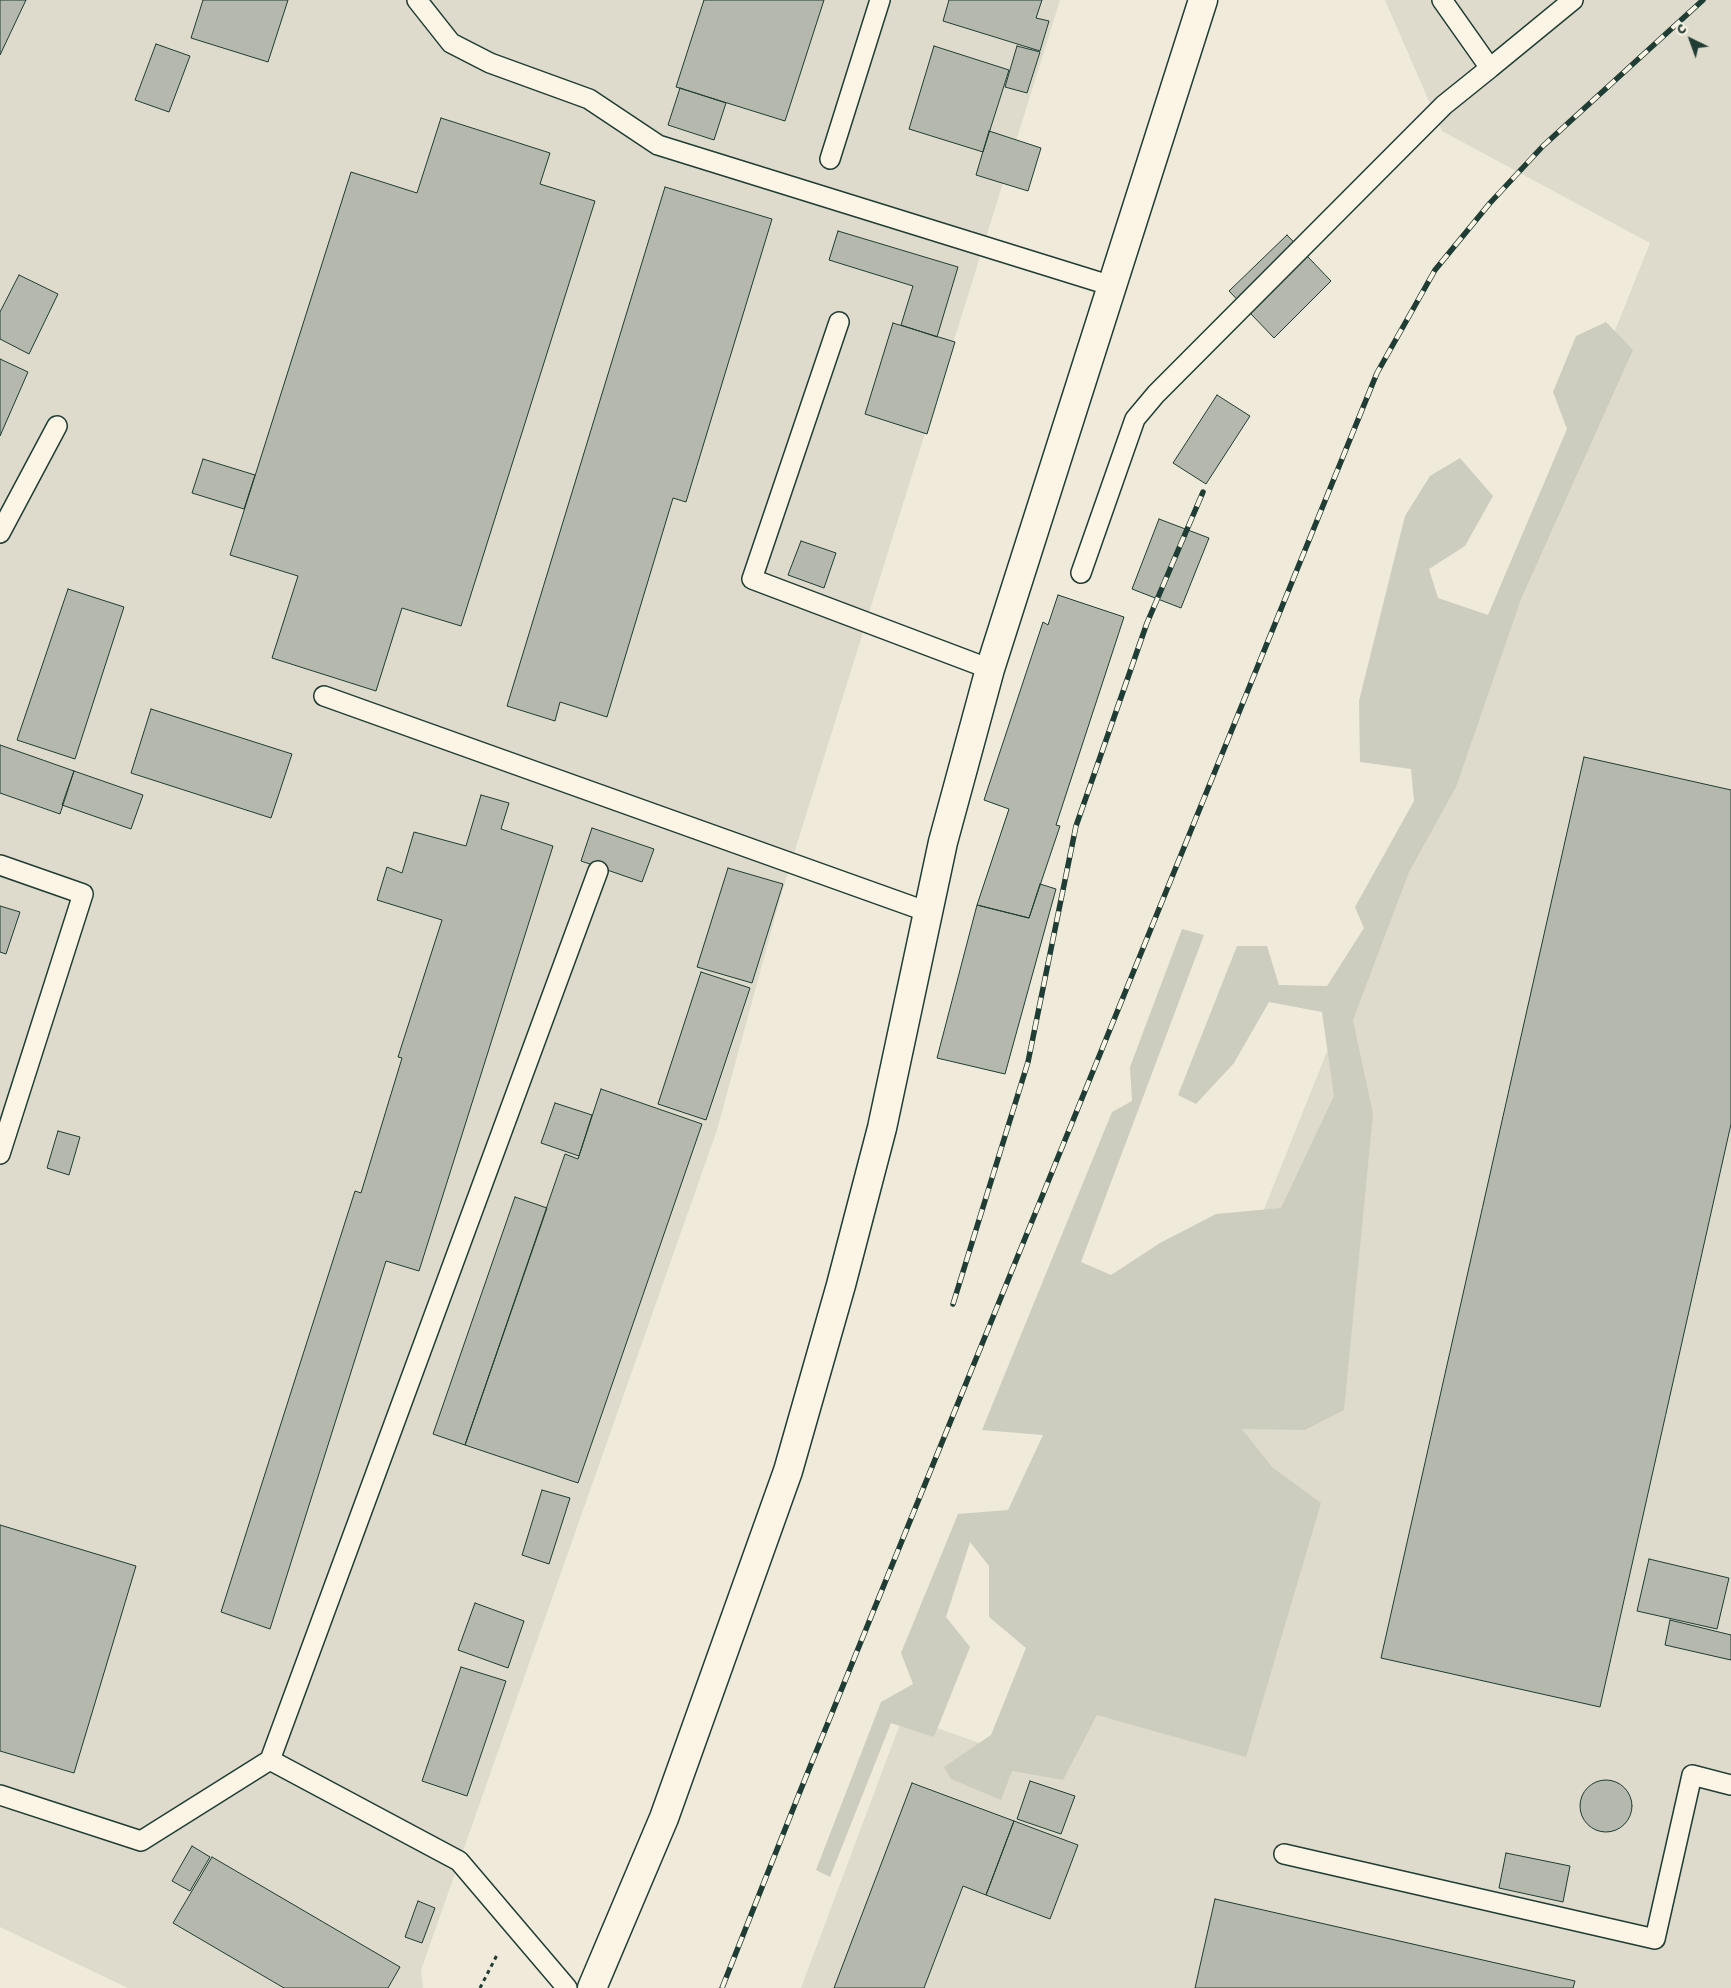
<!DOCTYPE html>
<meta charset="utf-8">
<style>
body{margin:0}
#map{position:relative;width:1731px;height:1988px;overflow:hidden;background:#efeada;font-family:"Shantell Sans",sans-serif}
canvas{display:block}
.north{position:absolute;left:1666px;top:15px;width:50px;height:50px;-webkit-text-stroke:4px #fcf5e5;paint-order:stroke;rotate:318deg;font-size:14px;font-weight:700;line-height:20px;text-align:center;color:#1f3d34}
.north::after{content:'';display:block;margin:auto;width:18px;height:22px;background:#1f3d34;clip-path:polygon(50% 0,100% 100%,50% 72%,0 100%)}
</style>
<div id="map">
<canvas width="1731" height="1988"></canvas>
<div class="north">С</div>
</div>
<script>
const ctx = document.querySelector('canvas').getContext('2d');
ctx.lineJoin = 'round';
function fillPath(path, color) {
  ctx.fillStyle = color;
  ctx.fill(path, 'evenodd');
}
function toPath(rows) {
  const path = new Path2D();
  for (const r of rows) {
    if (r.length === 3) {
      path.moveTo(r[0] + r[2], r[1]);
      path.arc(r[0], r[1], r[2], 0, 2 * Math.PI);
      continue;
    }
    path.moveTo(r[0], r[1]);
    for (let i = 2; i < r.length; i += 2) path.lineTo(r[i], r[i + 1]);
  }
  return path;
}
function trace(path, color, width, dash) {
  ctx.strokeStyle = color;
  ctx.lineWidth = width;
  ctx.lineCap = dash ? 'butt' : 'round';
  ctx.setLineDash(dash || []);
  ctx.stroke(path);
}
fillPath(toPath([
 [0,0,1060,0,782,892,717,1130,421,1970,423,1988,128,1988,0,1927],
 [1385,0,1731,0,1731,1988,801,1988,903,1716,1042,1765,1650,243,1442,131]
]), '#dedbcc');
fillPath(toPath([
 [1606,322,1633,350,1521,599,1456,787,1409,872,1353,1020,1373,1114,1344,1410,1305,1430,1242,1429,1272,1467,1321,1503,1246,1757,1097,1715,1063,1780,1012,1771,1001,1800,951,1779,944,1767,991,1735,1026,1648,989,1617,989,1566,970,1542,946,1617,970,1647,934,1737,891,1723,830,1877,816,1870,881,1702,913,1684,901,1653,958,1514,1008,1510,1043,1435,982,1430,1112,1112,1132,1101,1130,1067,1182,929,1204,935,1081,1262,1111,1275,1160,1243,1216,1214,1281,1208,1334,1096,1322,1012,1269,1002,1234,1063,1196,1104,1178,1095,1237,946,1267,946,1279,985,1327,986,1364,928,1355,907,1414,801,1411,769,1360,762,1359,701,1405,516,1430,476,1460,458,1493,496,1465,546,1429,569,1438,598,1488,615,1567,429,1553,392,1576,336]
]), '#cccdbf');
const building = toPath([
 [0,0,26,0,0,55,0,0],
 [203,0,288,0,268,62,191,38,203,0],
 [704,0,824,0,785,121,676,87,704,0],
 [949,0,1042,0,1036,18,1049,21,1040,51,943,21,949,0],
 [156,44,190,56,169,112,135,100,156,44],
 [934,46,1009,70,983,152,909,129,934,46],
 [1017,46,1040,52,1027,93,1005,87,1017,46],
 [680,88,726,103,714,140,668,125,680,88],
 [441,118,550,153,540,184,595,201,461,626,402,608,376,691,272,658,298,576,230,555,351,172,417,193,441,118],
 [989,131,1041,148,1028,191,976,175,989,131],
 [665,187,772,219,686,502,673,498,607,717,560,702,555,721,507,706,665,187],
 [838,231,958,267,937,337,901,325,913,286,829,260,838,231],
 [1287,235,1331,281,1274,338,1229,291,1287,235],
 [19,275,58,294,29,354,0,339,0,312,19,275],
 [893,323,955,342,927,434,865,414,893,323],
 [0,359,28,372,0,436,0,359],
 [1217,395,1250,416,1206,484,1173,463,1217,395],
 [203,459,255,475,244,509,192,493,203,459],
 [1159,519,1209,538,1181,608,1132,589,1159,519],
 [801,541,836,553,824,588,788,575,801,541],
 [68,589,124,607,75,759,17,740,68,589],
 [1058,595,1124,617,1056,825,1060,826,1029,918,977,905,1009,809,984,800,1043,622,1048,625,1058,595],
 [151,709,292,754,271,818,131,773,151,709],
 [0,745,74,771,60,814,0,793,0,745],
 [1584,757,1731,790,1731,1124,1600,1707,1381,1658,1584,757],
 [74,771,143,795,131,829,62,805,74,771],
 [481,795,509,803,501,829,553,846,419,1271,386,1261,270,1629,221,1612,355,1191,361,1193,402,1058,398,1057,442,920,377,900,387,867,402,873,414,832,466,846,481,795],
 [592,828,654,849,642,882,581,861,592,828],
 [728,868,783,884,752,983,697,967,728,868],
 [1040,884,1056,889,1005,1074,937,1058,977,905,1029,918,1040,884],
 [0,906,20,912,6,954,0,952,0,906],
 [701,972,750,988,706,1120,658,1104,701,972],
 [601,1089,702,1124,578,1483,465,1445,565,1154,578,1159,601,1089],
 [555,1103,592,1115,579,1156,541,1143,555,1103],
 [58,1131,80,1137,69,1175,47,1168,58,1131],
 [515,1197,547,1208,465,1445,433,1434,515,1197],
 [542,1490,570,1498,549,1564,522,1555,542,1490],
 [0,1525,136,1566,74,1773,0,1751,0,1525],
 [1649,1559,1729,1578,1717,1629,1637,1611,1649,1559],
 [475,1603,524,1621,508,1668,458,1650,475,1603],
 [1670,1620,1731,1635,1731,1660,1665,1645,1670,1620],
 [461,1667,506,1681,467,1796,422,1781,461,1667],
 [1606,1806,26],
 [1030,1781,1075,1796,1061,1834,1017,1819,1030,1781],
 [912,1783,1014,1821,986,1895,963,1886,924,1988,834,1988,912,1783],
 [1014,1821,1078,1845,1050,1919,986,1895,1014,1821],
 [192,1846,210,1857,190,1891,172,1881,192,1846],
 [1506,1853,1570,1866,1563,1902,1499,1888,1506,1853],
 [212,1857,400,1967,388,1988,284,1988,173,1923,212,1857],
 [1215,1899,1575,1981,1573,1988,1195,1988,1215,1899],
 [418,1901,435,1908,422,1943,405,1937,418,1901]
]);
fillPath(building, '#b5b9ad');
trace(building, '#1f3d34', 1);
const lane = toPath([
 [417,0,451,43,490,63,589,99,658,145,1112,286],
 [1442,0,1490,68,1573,0],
 [830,159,880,0],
 [839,322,752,579,990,669],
 [0,533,57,426],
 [1081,573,1135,419,1156,394,1444,105,1490,68],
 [324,696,928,912],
 [0,865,83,894,0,1154],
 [0,1795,141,1841,270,1760],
 [1284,1854,1655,1939,1692,1775,1731,1785],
 [567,1988,459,1861,270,1760,598,871]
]);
const street = toPath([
 [592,1988,664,1818,788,1471,841,1285,882,1128,943,842,990,669,1203,0]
]);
trace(lane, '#1f3d34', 22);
trace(street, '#1f3d34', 31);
trace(toPath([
 [480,1988,498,1953]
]), '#1f3d34', 3, [4, 4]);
trace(lane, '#fcf5e5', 19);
trace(street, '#fcf5e5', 28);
const rail = toPath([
 [953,1304,1028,1062,1076,826,1147,623,1203,492],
 [722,1988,801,1789,1377,373,1435,270,1490,203,1543,146,1703,0]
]);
trace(rail, '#1f3d34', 5.5);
trace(rail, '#fcf5e5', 4, [11]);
</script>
